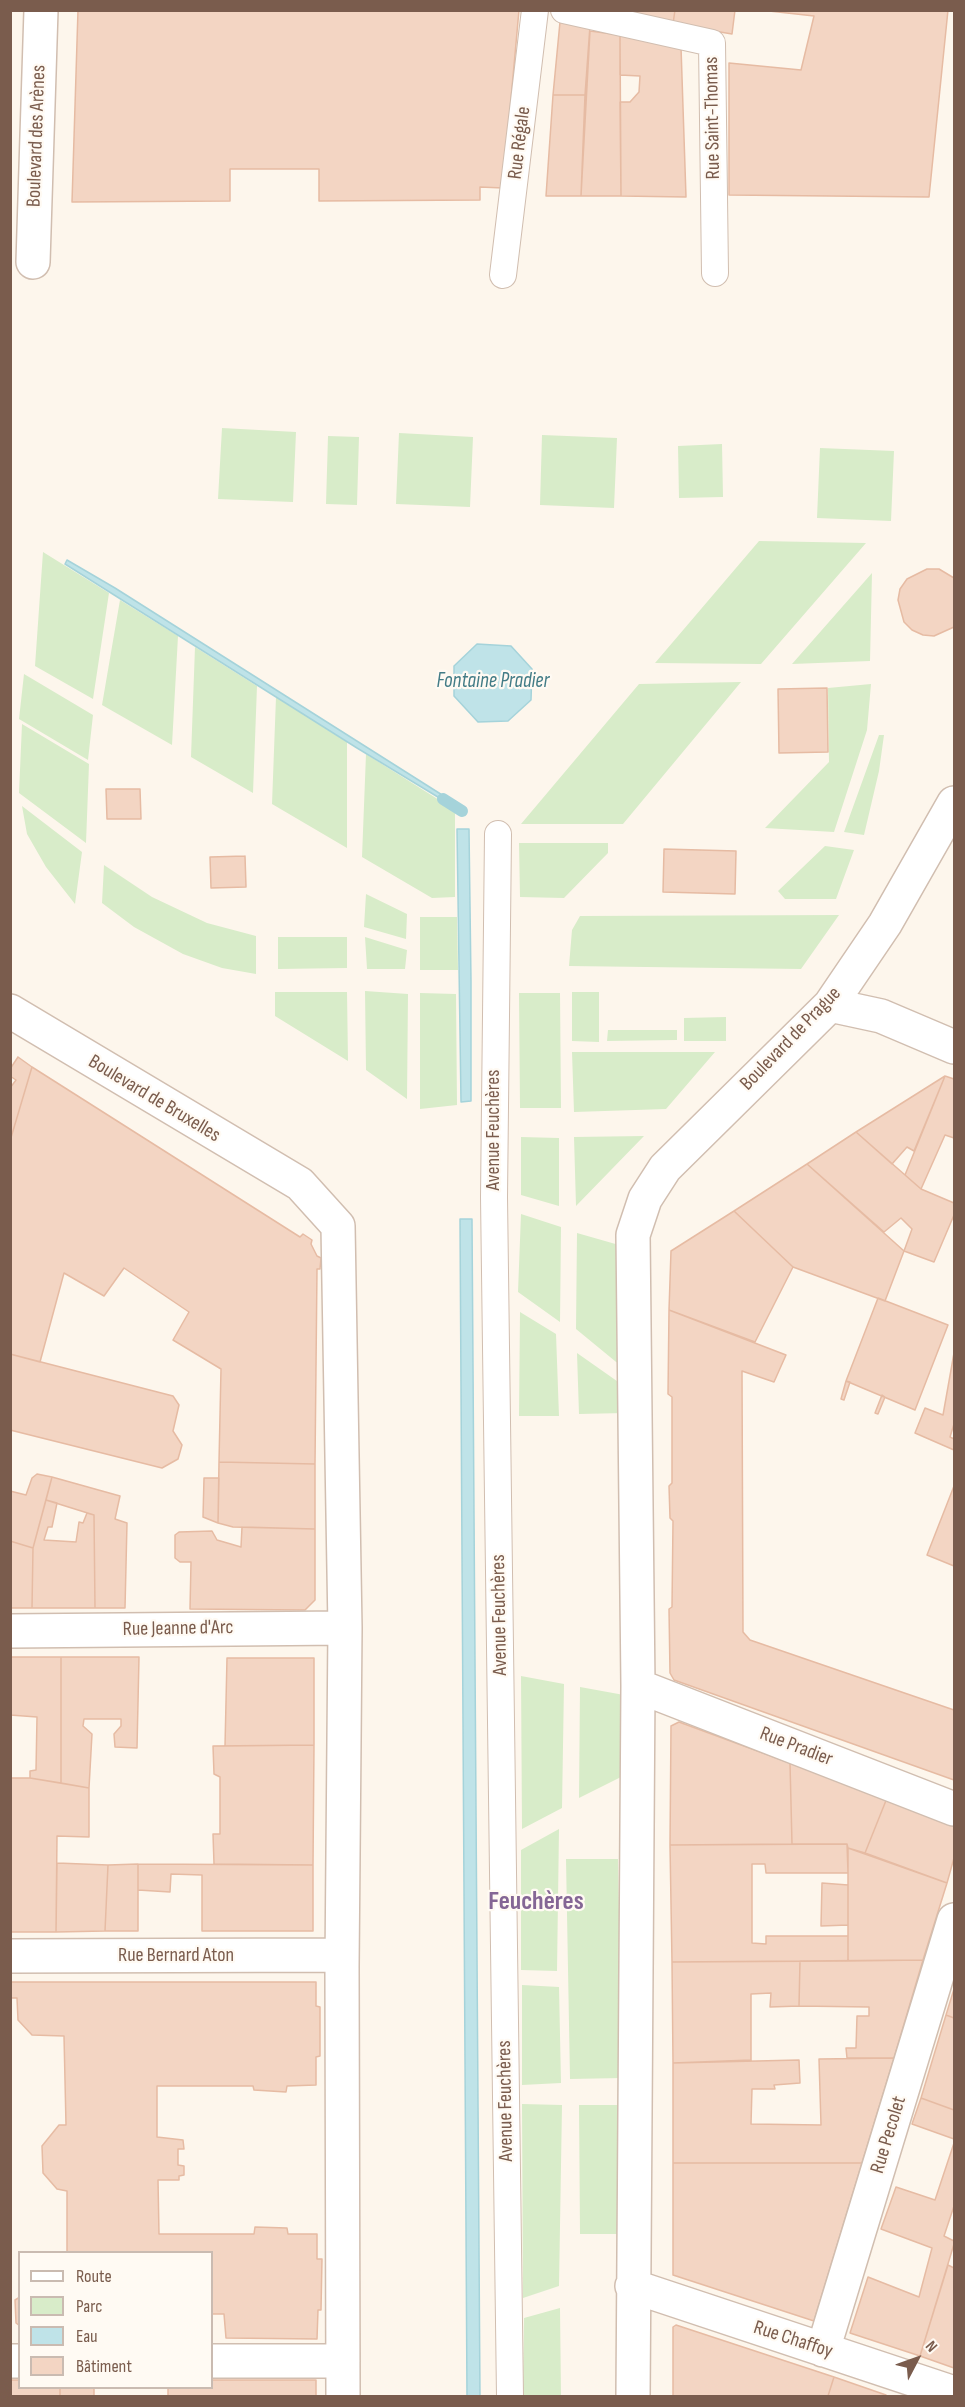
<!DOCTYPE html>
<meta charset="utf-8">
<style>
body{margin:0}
#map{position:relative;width:965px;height:2407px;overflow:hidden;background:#fdf6ec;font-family:"Sofia Sans Condensed",sans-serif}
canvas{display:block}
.frame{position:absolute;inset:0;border:12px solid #7a5c4d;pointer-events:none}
.legend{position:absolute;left:18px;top:2251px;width:195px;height:138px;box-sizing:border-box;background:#fffaf3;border:2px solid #cabbb1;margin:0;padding:8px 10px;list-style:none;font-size:18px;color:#7a5c4d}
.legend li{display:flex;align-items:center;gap:12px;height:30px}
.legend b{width:30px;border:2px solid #cabbb1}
.north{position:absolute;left:887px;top:2329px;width:60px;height:60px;-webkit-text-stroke:4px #fffaf3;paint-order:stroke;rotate:49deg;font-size:16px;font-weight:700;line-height:24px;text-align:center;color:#7a5c4d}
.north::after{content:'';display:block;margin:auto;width:21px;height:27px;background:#7a5c4d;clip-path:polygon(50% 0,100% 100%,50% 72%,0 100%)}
</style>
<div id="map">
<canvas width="965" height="2407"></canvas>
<div class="frame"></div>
<ul class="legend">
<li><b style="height:8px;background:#fff"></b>Route</li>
<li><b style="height:16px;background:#d8ecc9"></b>Parc</li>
<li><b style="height:16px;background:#bfe3e8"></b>Eau</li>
<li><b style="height:16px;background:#f3d5c3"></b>Bâtiment</li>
</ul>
<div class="north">N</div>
</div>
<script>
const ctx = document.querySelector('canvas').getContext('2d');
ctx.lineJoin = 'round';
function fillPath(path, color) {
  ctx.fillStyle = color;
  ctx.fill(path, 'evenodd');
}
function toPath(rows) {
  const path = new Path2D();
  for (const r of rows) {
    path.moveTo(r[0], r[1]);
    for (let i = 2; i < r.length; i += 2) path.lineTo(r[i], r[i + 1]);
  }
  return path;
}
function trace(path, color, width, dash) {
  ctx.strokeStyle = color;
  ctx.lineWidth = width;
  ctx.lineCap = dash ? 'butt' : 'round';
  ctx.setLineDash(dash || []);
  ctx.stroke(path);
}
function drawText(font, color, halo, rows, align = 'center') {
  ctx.font = font + ' "Sofia Sans Condensed",sans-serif';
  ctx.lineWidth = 4.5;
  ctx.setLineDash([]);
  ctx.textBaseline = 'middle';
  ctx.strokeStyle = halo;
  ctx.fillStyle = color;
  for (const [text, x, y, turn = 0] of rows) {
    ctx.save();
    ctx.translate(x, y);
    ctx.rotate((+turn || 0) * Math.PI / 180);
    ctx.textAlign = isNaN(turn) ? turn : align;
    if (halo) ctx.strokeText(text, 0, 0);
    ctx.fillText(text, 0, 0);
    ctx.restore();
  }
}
fillPath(toPath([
 [222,428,296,432,293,502,218,499],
 [399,433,473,437,470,507,396,504],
 [542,435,617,438,614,508,540,505],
 [328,436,359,437,357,505,326,504],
 [722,444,723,497,679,498,678,446],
 [820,448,894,451,891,521,817,518],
 [759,541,866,543,761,664,655,663],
 [43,552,109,593,93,699,35,666],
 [872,573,870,661,792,664],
 [120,600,178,636,172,745,102,705],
 [195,647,257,686,253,793,191,757],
 [24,674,93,715,88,760,19,719],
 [741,682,623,824,521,824,639,684],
 [871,684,867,730,834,832,765,828,829,762,828,688],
 [276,697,347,742,347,848,272,804],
 [22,724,89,764,86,843,19,793],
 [879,735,884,735,879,771,864,835,844,832],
 [366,754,455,810,455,897,432,898,362,857],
 [22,806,82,852,75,904,46,867,27,834],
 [519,843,608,843,608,853,564,898,520,897],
 [825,846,854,850,836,899,785,899,778,891],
 [104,865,152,897,207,923,256,936,256,974,222,968,183,954,134,927,102,903],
 [366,894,407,914,406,939,364,927],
 [839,915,801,969,569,966,572,930,580,916],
 [420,917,457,917,458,970,420,970],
 [278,937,347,937,347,968,278,969],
 [365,937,407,950,405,969,367,969],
 [365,991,408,994,407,1099,366,1070],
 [275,992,347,992,348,1061,275,1016],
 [572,992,599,992,599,1042,572,1041],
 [420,993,456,994,457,1105,420,1109],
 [519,993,560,993,561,1108,520,1108],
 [726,1017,726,1041,684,1041,684,1018],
 [608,1030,677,1030,677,1040,607,1041],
 [572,1052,715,1052,666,1109,574,1112],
 [644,1136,576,1206,574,1137],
 [521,1137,559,1138,559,1206,521,1195],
 [521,1214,561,1227,560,1322,518,1292],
 [577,1233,619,1245,621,1366,576,1329],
 [520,1312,556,1334,559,1416,519,1416],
 [577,1353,624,1386,625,1413,579,1414],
 [521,1676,564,1684,562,1808,522,1829],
 [580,1687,624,1695,623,1776,579,1798],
 [559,1829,557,1971,521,1970,521,1850],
 [566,1859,618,1859,622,2078,570,2079],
 [522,1985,559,1987,561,2083,522,2085],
 [522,2104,562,2105,559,2286,523,2298],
 [579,2105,621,2105,621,2234,580,2234],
 [560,2308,561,2396,523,2396,524,2318]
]), '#d8ecc9');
const water = toPath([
 [67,560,115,588,458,805,456,808,357,748,65,564,67,560],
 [477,644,511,646,532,669,531,700,508,721,478,722,454,696,454,666,477,644],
 [457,829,469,829,471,981,471,1101,461,1102,457,829],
 [460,1219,472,1219,480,2396,467,2396,460,1219]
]);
fillPath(water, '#bfe3e8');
trace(water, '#a5d3da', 1.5);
trace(toPath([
 [443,799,462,811]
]), '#a5d3da', 12);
const building = toPath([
 [78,10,519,10,503,188,480,187,480,200,319,201,319,169,230,169,230,201,72,202,78,10],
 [634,10,675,10,673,24,633,15,634,10],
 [675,10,735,10,732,34,673,24,675,10],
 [760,10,948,10,929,197,729,195,729,63,801,70,814,16,760,10],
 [560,22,590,26,585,95,553,95,560,22],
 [590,31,620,35,621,196,581,196,590,31],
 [620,35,681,47,686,197,621,196,620,102,630,102,639,92,640,76,620,75,620,35],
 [553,95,585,95,581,196,546,196,553,95],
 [927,569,939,569,954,578,954,627,934,636,923,635,912,630,904,622,898,600,900,589,907,579,927,569],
 [827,688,828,752,779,753,778,689,827,688],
 [106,789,140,789,141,819,107,819,106,789],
 [664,849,736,851,735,894,663,892,664,849],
 [245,856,246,887,211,888,210,857,245,856],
 [18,1057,32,1067,10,1141,10,1088,16,1080,10,1076,10,1069,18,1057],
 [32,1067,300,1237,303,1234,312,1240,311,1244,317,1256,321,1258,320,1269,317,1269,315,1464,219,1462,221,1369,173,1340,189,1312,124,1268,104,1296,64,1273,40,1362,10,1354,10,1141,32,1067],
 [945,1076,954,1079,954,1138,945,1135,921,1189,905,1175,945,1076],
 [945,1076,914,1151,907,1147,892,1164,856,1132,945,1076],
 [856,1132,921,1189,954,1203,954,1215,934,1262,904,1251,912,1229,901,1218,884,1232,807,1164,856,1132],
 [807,1164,904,1251,885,1301,793,1267,734,1211,807,1164],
 [734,1211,793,1267,755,1342,669,1310,671,1251,734,1211],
 [878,1298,948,1325,915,1410,846,1381,878,1298],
 [669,1310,786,1355,774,1382,742,1371,743,1632,750,1640,954,1710,954,1780,674,1680,670,1673,669,1609,672,1607,673,1521,670,1518,669,1486,672,1483,672,1397,668,1394,669,1310],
 [954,1353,954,1424,950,1437,954,1439,954,1450,915,1433,925,1408,943,1415,954,1353],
 [10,1354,173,1396,179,1405,173,1431,182,1445,178,1459,162,1468,10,1430,10,1354],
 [846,1381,850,1382,844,1400,841,1399,846,1381],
 [882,1395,885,1397,878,1414,875,1413,882,1395],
 [219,1462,315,1464,315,1529,233,1527,218,1523,219,1462],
 [37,1474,52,1477,33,1548,10,1541,10,1491,26,1495,32,1478,37,1474],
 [52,1477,120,1496,115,1519,127,1523,125,1608,95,1608,94,1515,46,1500,52,1477],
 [204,1478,219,1478,218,1523,203,1517,204,1478],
 [954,1486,954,1566,927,1555,954,1486],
 [46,1500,57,1503,52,1527,48,1527,44,1540,76,1542,79,1522,83,1523,87,1513,94,1515,95,1608,32,1608,33,1548,46,1500],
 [242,1527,315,1529,315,1600,305,1610,190,1609,191,1562,180,1562,175,1558,175,1535,179,1532,212,1531,217,1540,241,1547,242,1527],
 [10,1541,33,1548,32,1608,10,1608,10,1541],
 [10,1657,61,1657,61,1783,30,1778,30,1771,36,1770,37,1717,10,1715,10,1657],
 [61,1657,139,1657,137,1748,115,1747,114,1734,121,1726,121,1719,84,1719,83,1726,92,1734,89,1788,61,1783,61,1657],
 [227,1658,314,1658,314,1745,225,1746,227,1658],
 [679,1722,790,1763,792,1844,670,1845,671,1726,679,1722],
 [314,1745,313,1865,214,1864,213,1834,220,1834,220,1777,214,1774,213,1746,314,1745],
 [790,1763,887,1798,865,1853,848,1848,847,1844,792,1844,790,1763],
 [10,1778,30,1778,89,1788,89,1837,57,1836,56,1932,10,1932,10,1778],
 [887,1798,954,1823,954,1858,947,1883,865,1853,887,1798],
 [847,1844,848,1873,766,1873,765,1864,752,1864,752,1943,766,1944,766,1936,848,1936,848,1961,672,1962,670,1845,847,1844],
 [848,1848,947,1883,923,1960,848,1961,848,1848],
 [57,1863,108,1865,105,1931,56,1932,57,1863],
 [138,1864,138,1931,105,1931,108,1865,138,1864],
 [138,1864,313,1865,313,1931,202,1931,202,1875,171,1874,170,1892,138,1890,138,1864],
 [822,1883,848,1885,848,1925,821,1926,822,1883],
 [923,1960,894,2058,847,2058,846,2048,856,2048,857,2016,869,2016,869,2007,799,2006,800,1961,923,1960],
 [800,1961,799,2006,770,2007,771,1993,751,1994,751,2060,673,2063,672,1962,800,1961],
 [10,1982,316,1982,316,2006,320,2007,320,2056,316,2057,316,2085,287,2086,286,2092,254,2090,253,2086,157,2086,157,2137,183,2140,184,2149,178,2149,178,2165,184,2166,184,2175,179,2176,179,2180,158,2180,159,2234,254,2234,255,2227,287,2228,288,2234,317,2234,317,2259,322,2259,321,2310,318,2310,317,2339,226,2338,224,2314,212,2314,212,2252,67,2252,67,2191,57,2189,43,2173,42,2146,59,2125,66,2125,64,2036,32,2035,18,2020,17,1998,10,1998,10,1982],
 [954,1989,954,2018,946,2015,954,1989],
 [946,2015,954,2018,954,2110,921,2098,946,2015],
 [894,2058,862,2163,673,2163,673,2063,799,2060,800,2083,774,2085,775,2089,752,2089,751,2124,821,2125,819,2059,894,2058],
 [921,2098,954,2110,954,2139,912,2124,921,2098],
 [954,2143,954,2206,944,2236,954,2241,954,2244,920,2356,850,2333,868,2277,919,2297,932,2248,881,2229,896,2187,935,2200,954,2143],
 [673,2163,862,2163,814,2321,673,2275,673,2163],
 [948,2265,954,2268,954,2368,920,2356,948,2265],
 [20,2297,20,2326,16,2323,15,2300,20,2297],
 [676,2325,834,2377,828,2396,673,2396,673,2327,676,2325],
 [834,2377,886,2395,886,2396,828,2396,834,2377],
 [10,2380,20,2380,20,2388,60,2388,60,2396,10,2396,10,2380],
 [212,2380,316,2380,316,2396,168,2396,168,2388,212,2388,212,2380],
 [60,2388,94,2388,94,2396,60,2396,60,2388]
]);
fillPath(building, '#f3d5c3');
trace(building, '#e6bba3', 1.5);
const pedestrian = toPath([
 [564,10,712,43,715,273],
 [503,275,535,10],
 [498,834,494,1197,510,2396]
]);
const minor = toPath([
 [33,262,41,10],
 [830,1005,881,1016,954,1047],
 [10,1011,300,1184,338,1226,345,1628,342,1966,343,2396],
 [10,1631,345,1628],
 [638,1686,954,1809],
 [10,1956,342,1955],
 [632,2286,954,2393],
 [823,2350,954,1920],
 [10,2361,20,2361],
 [212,2361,343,2361],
 [633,2396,638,1686,633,1235,645,1199,665,1168,830,1005,885,924,954,803]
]);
trace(pedestrian, '#d1beb0', 28);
trace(minor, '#d1beb0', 36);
trace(pedestrian, '#fff', 26);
trace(minor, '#fff', 33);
drawText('20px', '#7a5c4d', '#fffaf3', [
 ["Rue Saint-Thomas",713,118,-91],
 ["Boulevard des Arènes",37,136,-88],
 ["Rue Régale",520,143,-83],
 ["Boulevard de Prague",791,1039,-46],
 ["Boulevard de Bruxelles",154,1099,31],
 ["Avenue Feuchères",494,1130,-90],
 ["Avenue Feuchères",500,1615,-91],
 ["Rue Jeanne d'Arc",178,1629,-1],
 ["Rue Pradier",796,1747,21],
 ["Rue Bernard Aton",176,1956],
 ["Avenue Feuchères",506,2101,-91],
 ["Rue Pecolet",889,2135,-73],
 ["Rue Chaffoy",793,2340,18]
]);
drawText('italic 21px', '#437c86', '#fffaf3', [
 ["Fontaine Pradier",493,682]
]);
drawText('bold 26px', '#846695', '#fffaf3', [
 ["Feuchères",536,1902]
]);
</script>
